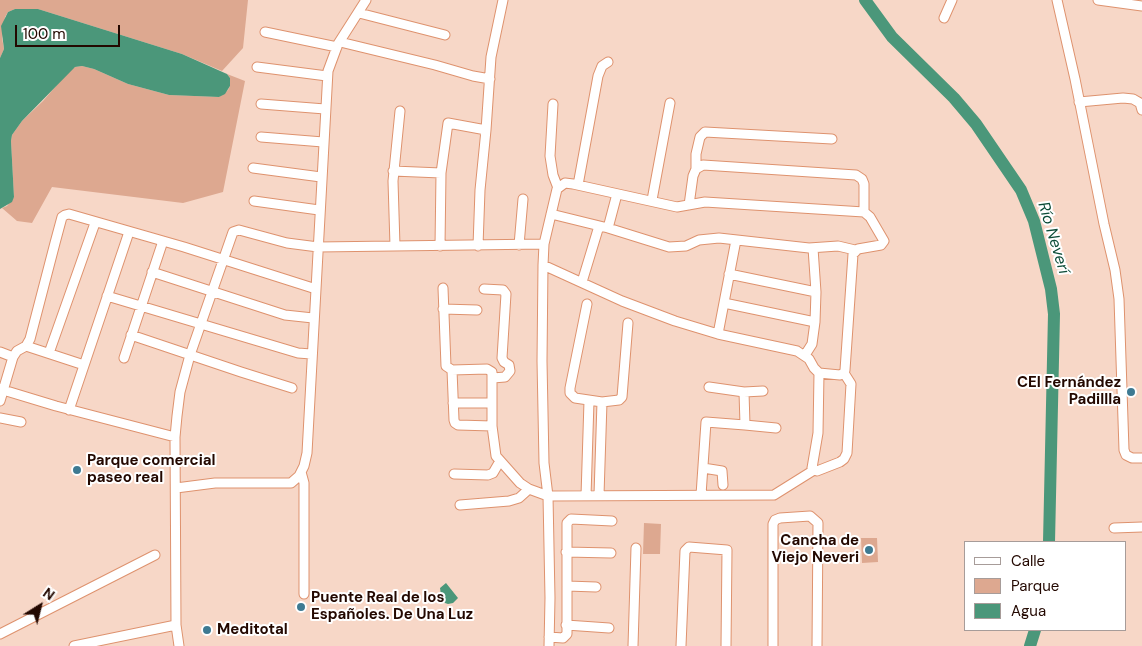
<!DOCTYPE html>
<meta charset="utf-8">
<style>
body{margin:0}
#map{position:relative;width:1142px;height:646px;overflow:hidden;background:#f7d7c7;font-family:"DM Sans",sans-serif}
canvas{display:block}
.legend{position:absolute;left:964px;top:541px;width:162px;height:90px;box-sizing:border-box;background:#fff;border:1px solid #a79c99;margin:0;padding:6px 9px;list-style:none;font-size:15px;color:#230800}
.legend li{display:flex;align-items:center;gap:10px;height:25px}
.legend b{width:25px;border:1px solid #a79c99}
.north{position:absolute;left:15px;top:581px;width:50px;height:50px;-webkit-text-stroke:4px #fff;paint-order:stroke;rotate:36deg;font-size:14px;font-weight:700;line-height:20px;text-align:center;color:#230800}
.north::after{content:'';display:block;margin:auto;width:18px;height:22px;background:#230800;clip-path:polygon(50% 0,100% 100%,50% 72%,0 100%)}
.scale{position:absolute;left:15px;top:25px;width:105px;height:22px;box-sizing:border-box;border:2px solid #230800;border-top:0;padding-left:6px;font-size:15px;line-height:18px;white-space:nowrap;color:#230800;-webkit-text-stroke:4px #fff;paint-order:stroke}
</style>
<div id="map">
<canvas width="1142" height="646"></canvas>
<ul class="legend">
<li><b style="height:6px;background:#fff"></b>Calle</li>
<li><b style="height:14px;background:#dda890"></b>Parque</li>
<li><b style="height:14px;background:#4b977a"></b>Agua</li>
</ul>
<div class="north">N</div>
<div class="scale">100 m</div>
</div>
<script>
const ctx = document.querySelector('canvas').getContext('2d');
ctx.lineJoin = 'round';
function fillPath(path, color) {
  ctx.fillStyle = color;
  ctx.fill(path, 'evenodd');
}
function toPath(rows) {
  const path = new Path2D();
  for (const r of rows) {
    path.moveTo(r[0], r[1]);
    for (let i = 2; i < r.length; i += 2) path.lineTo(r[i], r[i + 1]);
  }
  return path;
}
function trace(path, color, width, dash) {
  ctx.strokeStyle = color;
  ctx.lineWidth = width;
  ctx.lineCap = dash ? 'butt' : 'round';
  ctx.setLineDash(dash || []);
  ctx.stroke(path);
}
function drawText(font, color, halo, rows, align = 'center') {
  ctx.font = font + ' "DM Sans",sans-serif';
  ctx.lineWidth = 4;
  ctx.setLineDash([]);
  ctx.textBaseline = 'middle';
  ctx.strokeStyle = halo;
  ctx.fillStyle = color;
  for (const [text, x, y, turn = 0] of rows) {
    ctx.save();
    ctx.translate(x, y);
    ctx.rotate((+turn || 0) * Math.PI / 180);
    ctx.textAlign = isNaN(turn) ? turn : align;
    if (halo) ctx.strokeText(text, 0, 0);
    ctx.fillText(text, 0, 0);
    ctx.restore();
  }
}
fillPath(toPath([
 [0,0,248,0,243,48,222,71,182,54,38,9,15,9,8,12,5,17,2,38,4,49,0,58],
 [82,66,94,69,128,84,169,95,219,97,228,90,230,86,230,78,227,74,245,81,223,192,183,203,52,187,32,223,17,221,2,208,7,206,14,197,11,141,12,135,22,121,43,101,70,70,75,67],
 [644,523,661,524,660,554,643,554],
 [861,538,877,538,878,562,862,563]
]), '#dda890');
fillPath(toPath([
 [15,9,38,9,182,54,227,74,230,78,230,86,225,94,219,97,169,95,128,84,94,69,82,66,75,67,22,121,12,135,11,141,14,197,12,202,0,209,0,58,4,49,1,26,8,12],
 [446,583,458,598,453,603,448,604,442,602,440,588]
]), '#4b977a');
trace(toPath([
 [865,0,892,37,954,98,976,124,1021,190,1034,221,1051,289,1054,314,1049,542],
 [1030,646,1035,630]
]), '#4b977a', 12);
const minor = toPath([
 [1057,0,1075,79,1104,224,1115,270,1119,299,1124,450,1126,455,1132,458,1142,458],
 [1098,0,1142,6],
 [359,13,445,35],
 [944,18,952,0],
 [265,32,337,47],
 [340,42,435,65,473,76,490,79],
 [257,67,327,76],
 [1079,102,1123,98,1133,99,1140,103,1142,110],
 [261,104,325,109],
 [553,104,550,156,553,175,558,188],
 [261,137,323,142],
 [253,168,321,177],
 [696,169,696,154,700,137,705,132,832,139],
 [393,171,441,173],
 [578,185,598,76,602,66,608,62],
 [652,200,670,103],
 [254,201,319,210],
 [689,205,693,176,696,169,703,165,856,175,862,179,864,184,864,212],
 [551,214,608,228,669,247,686,246,699,240,719,238,809,248,838,246,855,250],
 [608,228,617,194],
 [519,245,523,199],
 [395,246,393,181,400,111],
 [440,246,441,173,448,123,486,130],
 [478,246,480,190,486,130,491,57,503,0],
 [543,265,622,301,675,321,718,334,797,351,809,359,814,368,819,373,840,375,844,373,845,370,853,254,858,249,881,245,884,241,870,217,864,212,705,202,677,207,573,184,565,183,557,189,544,244,543,265,542,361,544,463,548,496,550,598,549,646],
 [152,272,285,315,313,318],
 [729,274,816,292],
 [582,282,599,226],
 [443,288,446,366,452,370,487,369,492,372,492,426,496,456,520,483,529,489,548,496,774,495,814,470],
 [484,289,503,290,506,294,502,358,504,362,509,365,510,371,505,377,493,378],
 [107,296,298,353,311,354],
 [724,303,815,322],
 [587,304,570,388,570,393,575,398,602,402,619,400,622,397,628,323],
 [443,309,477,310],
 [718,334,736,240],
 [131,335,241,372,292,388],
 [26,346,84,365],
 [0,352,13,357],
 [49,353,95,223],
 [805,355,812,344,815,322,816,292,813,248],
 [124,358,163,241],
 [452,370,454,420,455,423,458,425,492,426],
 [819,373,818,433,812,468,817,471,840,462,844,459,847,453,851,384,844,373],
 [709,387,744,392,763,391],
 [0,389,56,406,175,437],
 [0,401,13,357,17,351,26,346,30,339,55,243,62,217,65,215,69,214,184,247,316,289],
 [453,403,492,403],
 [69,410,129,232],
 [0,418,21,422],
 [745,425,776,428],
 [703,468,722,471,723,485],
 [301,472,304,483,304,594],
 [454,474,488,475,493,473,500,461],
 [176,488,215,483,291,483,299,476,304,466,307,453,328,71,338,44,366,0],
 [599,495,602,402],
 [701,495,706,422,745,425,744,392],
 [586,496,589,401],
 [460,505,509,501,519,498,529,489],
 [1114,528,1142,527],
 [566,552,611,553],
 [567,586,596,587],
 [566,625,609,628],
 [0,634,155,555],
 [549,637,563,638,567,634,567,523,571,519,612,521],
 [74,646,176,625],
 [179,646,176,625,175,437,177,416,180,392,190,355,233,232,239,230,287,243,318,247,544,244],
 [633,646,636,548],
 [681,646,685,551,689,547,727,550,726,646],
 [773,646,773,524,775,520,780,518,810,516,818,523,817,646]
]);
trace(minor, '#de926e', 11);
trace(minor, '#fff', 9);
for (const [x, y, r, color] of [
 [1131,392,5,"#3e7a92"],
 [77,470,5,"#3e7a92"],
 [869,550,5,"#3e7a92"],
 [301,607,5,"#3e7a92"],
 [207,630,5,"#3e7a92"]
]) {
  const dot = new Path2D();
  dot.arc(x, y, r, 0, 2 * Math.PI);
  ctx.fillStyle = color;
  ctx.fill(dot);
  trace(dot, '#fff', 2);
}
drawText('bold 15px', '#230800', '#fff', [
 ["CEI Fernández",1121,383,"right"],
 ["Padillla",1121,400,"right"],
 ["Parque comercial",87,461],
 ["paseo real",87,478],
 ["Cancha de",859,541,"right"],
 ["Viejo Neveri",859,558,"right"],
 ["Puente Real de los",311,598],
 ["Españoles. De Una Luz",311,615],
 ["Meditotal",217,630]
], 'left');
drawText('italic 16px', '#0c4c37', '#fff', [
 ["Río Neverí",1053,238,73]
]);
</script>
